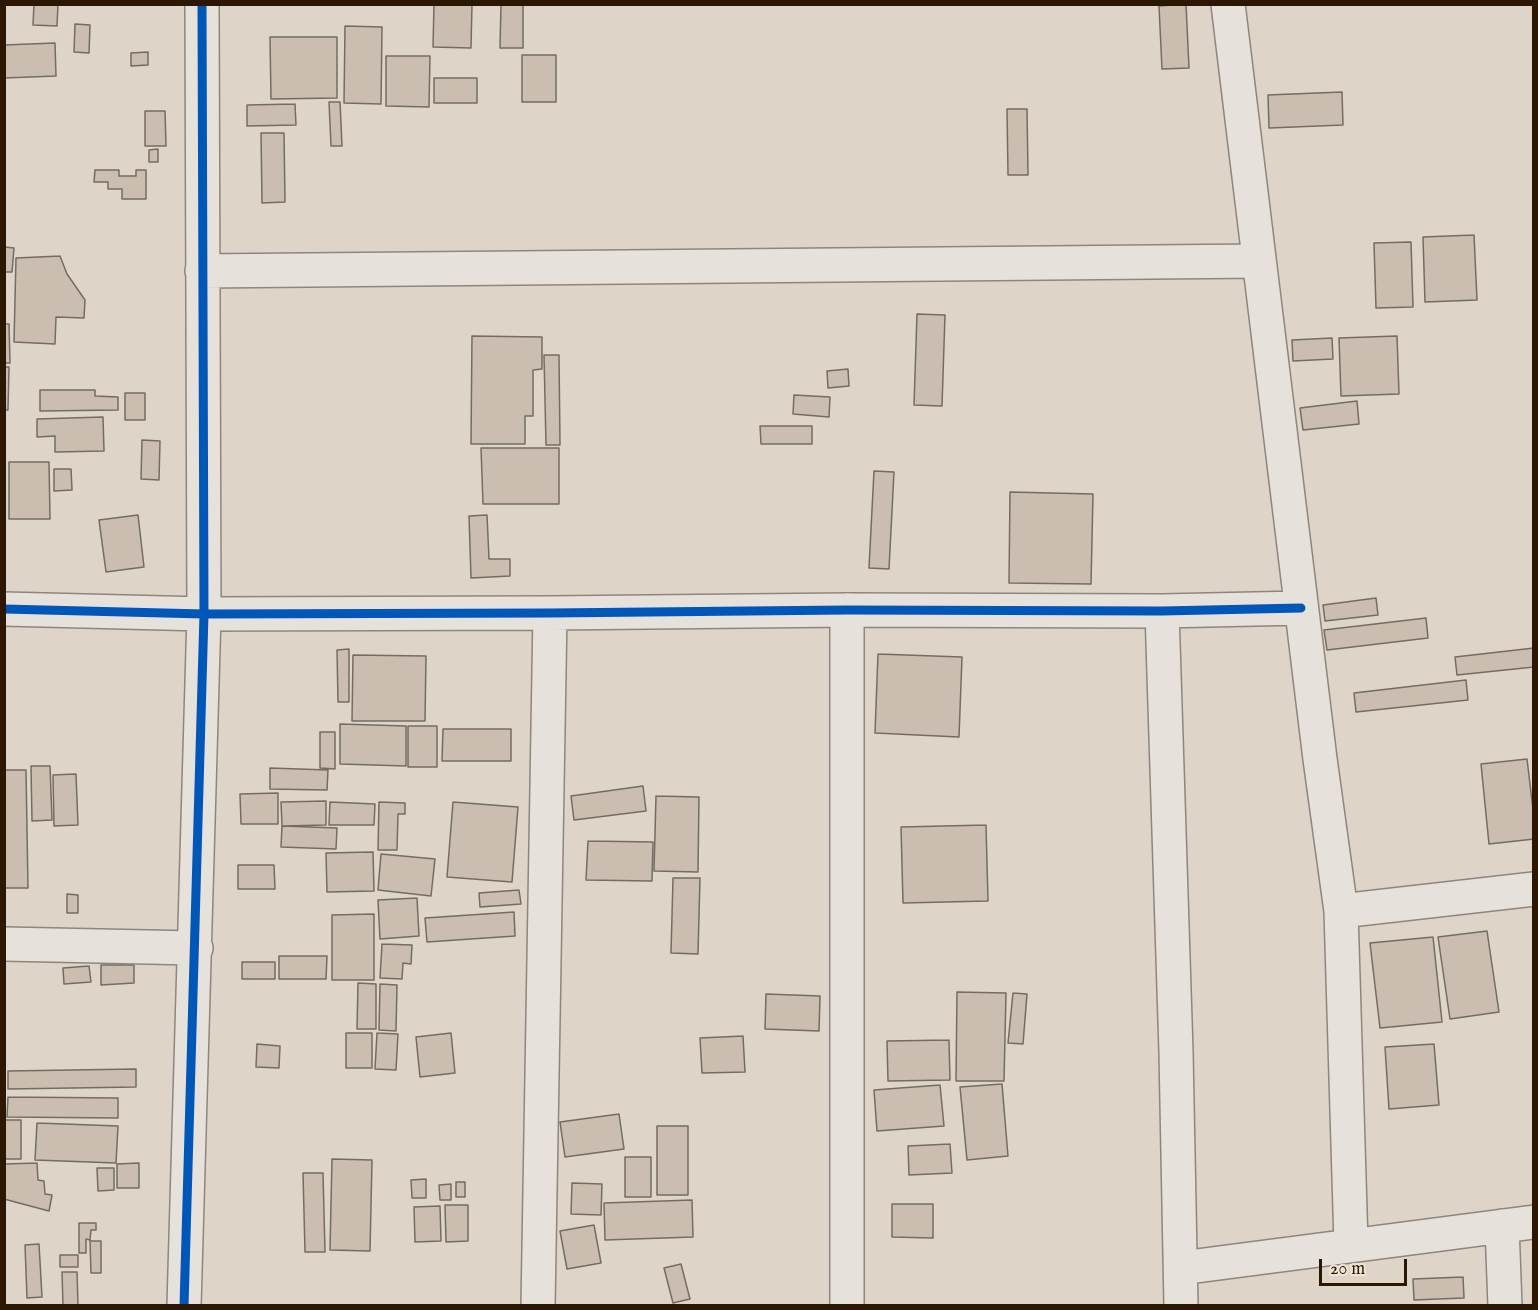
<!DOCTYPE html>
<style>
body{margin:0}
#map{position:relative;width:1538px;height:1310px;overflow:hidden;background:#ded5c8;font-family:"IM FELL English",serif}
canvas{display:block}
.frame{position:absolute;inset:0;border:6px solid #2c1702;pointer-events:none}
.scale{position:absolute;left:1319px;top:1259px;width:88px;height:27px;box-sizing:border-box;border:3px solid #2c1702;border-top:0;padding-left:8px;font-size:18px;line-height:21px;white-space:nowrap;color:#2c1702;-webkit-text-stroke:4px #f0e5d5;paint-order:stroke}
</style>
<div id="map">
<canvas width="1538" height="1310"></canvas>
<div class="frame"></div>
<div class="scale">20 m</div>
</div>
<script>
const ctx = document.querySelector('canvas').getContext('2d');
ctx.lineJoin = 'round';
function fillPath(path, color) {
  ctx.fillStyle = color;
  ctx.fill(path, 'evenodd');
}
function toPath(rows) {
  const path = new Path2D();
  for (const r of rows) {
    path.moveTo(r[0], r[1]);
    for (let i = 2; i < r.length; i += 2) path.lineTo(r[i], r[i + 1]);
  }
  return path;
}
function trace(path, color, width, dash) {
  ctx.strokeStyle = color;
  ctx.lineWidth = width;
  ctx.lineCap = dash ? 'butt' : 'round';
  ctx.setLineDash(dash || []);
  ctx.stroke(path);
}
const building = toPath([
 [34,4,58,4,57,26,33,25,34,4],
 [434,4,472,4,471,48,433,47,434,4],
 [501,4,523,4,523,48,500,48,501,4],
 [1186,4,1189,68,1162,69,1159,6,1186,4],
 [75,24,90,25,89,53,74,52,75,24],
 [345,26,382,27,381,104,344,103,345,26],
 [270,37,337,37,337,98,271,99,270,37],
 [55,43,56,76,4,78,4,45,55,43],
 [148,52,148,65,131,66,131,53,148,52],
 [522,55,556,55,556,102,522,102,522,55],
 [386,56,430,56,429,107,386,106,386,56],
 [434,78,477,78,477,103,434,103,434,78],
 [1342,92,1343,125,1269,128,1268,95,1342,92],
 [329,102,340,102,342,146,331,146,329,102],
 [295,104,296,125,247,126,247,105,295,104],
 [1007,109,1027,109,1028,175,1008,175,1007,109],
 [145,111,165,111,166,146,145,146,145,111],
 [261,133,284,133,285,202,262,203,261,133],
 [158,149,158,162,149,162,149,150,158,149],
 [95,170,119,170,119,176,136,176,136,170,146,170,146,199,122,199,122,189,108,189,108,182,94,182,95,170],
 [1474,235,1477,300,1425,302,1423,237,1474,235],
 [1411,242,1413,307,1376,308,1374,243,1411,242],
 [4,247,14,248,12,272,4,272,4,247],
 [60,256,67,274,85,300,84,318,56,317,55,344,14,342,16,258,60,256],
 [917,314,945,315,942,406,914,405,917,314],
 [4,324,9,324,10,363,4,363,4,324],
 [472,336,542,337,542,369,533,370,533,416,525,416,525,444,471,444,472,336],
 [1397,336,1399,394,1341,396,1339,338,1397,336],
 [1332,338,1333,359,1293,361,1292,340,1332,338],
 [544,355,559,355,560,445,546,445,544,355],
 [4,367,9,367,8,410,4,410,4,367],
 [848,369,849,386,828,388,827,371,848,369],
 [40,390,95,390,95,396,118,397,118,410,40,411,40,390],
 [125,393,145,393,145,420,125,420,125,393],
 [794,395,830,397,829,417,793,414,794,395],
 [1357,401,1359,424,1303,430,1300,408,1357,401],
 [103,417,104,451,55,452,55,436,37,437,37,419,103,417],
 [760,426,812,426,812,444,761,444,760,426],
 [142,440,160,441,159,480,141,479,142,440],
 [481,448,559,448,559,504,483,504,481,448],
 [9,462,49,462,50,519,9,519,9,462],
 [54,469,71,469,72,490,54,491,54,469],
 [874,471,894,472,889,569,869,568,874,471],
 [1010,492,1093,494,1091,584,1009,583,1010,492],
 [138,515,144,567,106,572,99,520,138,515],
 [487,515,489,559,510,559,510,576,471,578,469,516,487,515],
 [1376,598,1378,615,1325,621,1323,605,1376,598],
 [1426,618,1428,638,1327,650,1324,630,1426,618],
 [1534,648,1534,667,1457,675,1455,657,1534,648],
 [349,649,349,702,338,702,337,650,349,649],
 [878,654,962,657,959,737,875,733,878,654],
 [353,655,426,656,425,721,352,721,353,655],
 [1466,680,1468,700,1356,712,1354,693,1466,680],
 [340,724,406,726,406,766,340,764,340,724],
 [408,726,437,726,437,767,408,767,408,726],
 [443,729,511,729,511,761,442,761,443,729],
 [320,732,335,732,335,769,320,768,320,732],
 [1527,759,1534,818,1534,839,1489,844,1481,764,1527,759],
 [31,766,50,766,52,820,32,821,31,766],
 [270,768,328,770,327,790,270,789,270,768],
 [4,770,26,770,28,888,4,888,4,770],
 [76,774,78,825,54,826,53,775,76,774],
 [643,786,646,811,574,820,571,796,643,786],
 [278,793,278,824,241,824,240,794,278,793],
 [656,796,699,797,698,872,654,871,656,796],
 [326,801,326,825,282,826,281,802,326,801],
 [330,802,375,804,374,825,329,825,330,802],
 [379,802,405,803,405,814,398,814,397,850,378,850,379,802],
 [453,802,518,807,512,882,447,877,453,802],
 [986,825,988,901,903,903,901,827,986,825],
 [282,826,337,828,336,849,281,847,282,826],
 [588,841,653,842,652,881,586,880,588,841],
 [373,852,374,891,327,892,326,853,373,852],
 [381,854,435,859,431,896,378,890,381,854],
 [238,865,274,865,275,889,238,889,238,865],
 [673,878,700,878,698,954,671,953,673,878],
 [519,890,521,904,480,907,479,893,519,890],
 [67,894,78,895,78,913,67,913,67,894],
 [417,898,419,936,380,939,378,900,417,898],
 [514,912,515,936,427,942,425,918,514,912],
 [374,914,374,980,332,980,332,915,374,914],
 [1487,931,1499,1012,1450,1019,1438,937,1487,931],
 [1433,937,1442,1022,1380,1028,1370,943,1433,937],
 [382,944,412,945,411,964,403,963,402,979,380,978,382,944],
 [279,956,327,956,326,979,279,979,279,956],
 [242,962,275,962,275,979,242,979,242,962],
 [101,965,134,965,134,983,101,985,101,965],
 [89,966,91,982,64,984,63,968,89,966],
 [358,983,376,984,376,1029,357,1029,358,983],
 [380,984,397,985,396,1031,379,1030,380,984],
 [957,992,1006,993,1004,1081,956,1081,957,992],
 [1013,993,1027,994,1023,1044,1008,1043,1013,993],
 [766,994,820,996,819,1031,765,1029,766,994],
 [346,1033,372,1033,372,1068,346,1068,346,1033],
 [377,1033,398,1034,396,1070,375,1069,377,1033],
 [451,1033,455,1073,420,1077,416,1037,451,1033],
 [743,1036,745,1072,702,1073,700,1038,743,1036],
 [949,1040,950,1080,888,1081,887,1041,949,1040],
 [257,1044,280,1046,279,1068,256,1067,257,1044],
 [1434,1044,1439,1105,1389,1109,1385,1047,1434,1044],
 [136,1069,136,1087,8,1089,8,1071,136,1069],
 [1002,1084,1008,1156,967,1160,960,1087,1002,1084],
 [940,1085,944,1126,877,1131,874,1090,940,1085],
 [8,1097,118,1098,118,1118,7,1117,8,1097],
 [619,1114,624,1149,565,1157,560,1122,619,1114],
 [4,1120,21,1120,21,1159,4,1159,4,1120],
 [37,1123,118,1126,116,1163,35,1160,37,1123],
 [657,1126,688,1126,688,1195,657,1195,657,1126],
 [950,1144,952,1173,909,1175,908,1146,950,1144],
 [625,1157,651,1157,651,1197,625,1197,625,1157],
 [332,1159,372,1160,370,1251,330,1250,332,1159],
 [37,1163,38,1180,44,1181,45,1194,52,1195,49,1211,4,1199,4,1164,37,1163],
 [139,1163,139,1188,117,1188,117,1164,139,1163],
 [97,1168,114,1168,114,1190,98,1191,97,1168],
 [303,1173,323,1173,325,1252,305,1252,303,1173],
 [426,1179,426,1198,412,1198,411,1180,426,1179],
 [456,1182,465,1182,465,1197,456,1197,456,1182],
 [572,1183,602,1184,601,1215,571,1214,572,1183],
 [451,1184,451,1200,440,1200,439,1185,451,1184],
 [692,1200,693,1237,605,1240,604,1203,692,1200],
 [892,1204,933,1204,933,1238,892,1237,892,1204],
 [445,1205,468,1205,468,1241,446,1242,445,1205],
 [440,1206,441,1241,415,1242,414,1207,440,1206],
 [79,1223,96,1223,96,1230,91,1230,90,1240,86,1239,86,1253,79,1253,79,1223],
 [594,1225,601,1263,567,1269,560,1231,594,1225],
 [90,1241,101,1241,101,1273,91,1273,90,1241],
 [39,1244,42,1297,27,1298,25,1245,39,1244],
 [60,1255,78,1255,78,1267,60,1267,60,1255],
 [681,1264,690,1299,673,1303,664,1268,681,1264],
 [62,1272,77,1272,78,1306,63,1306,62,1272],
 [1463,1277,1464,1298,1414,1300,1413,1279,1463,1277]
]);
fillPath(building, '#ccbdb1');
trace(building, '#746c63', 1.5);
const minor = toPath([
 [1228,4,1320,759,1341,911,1351,1244],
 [202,271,1259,261],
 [4,609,204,614,550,613,847,610,1162,611,1301,608],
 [847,610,847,1306],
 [1162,611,1176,1052,1181,1306],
 [1341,911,1534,889],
 [4,944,196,948],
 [1502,1226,1505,1306],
 [1181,1268,1534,1222],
 [184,1306,204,614,202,4],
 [538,1306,550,613]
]);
trace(minor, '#8e867d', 36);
trace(minor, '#e6e1db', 33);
trace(toPath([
 [4,609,204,614,550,613,847,610,1162,611,1301,608],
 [184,1306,204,614,202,4]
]), '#0057b8', 9);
</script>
